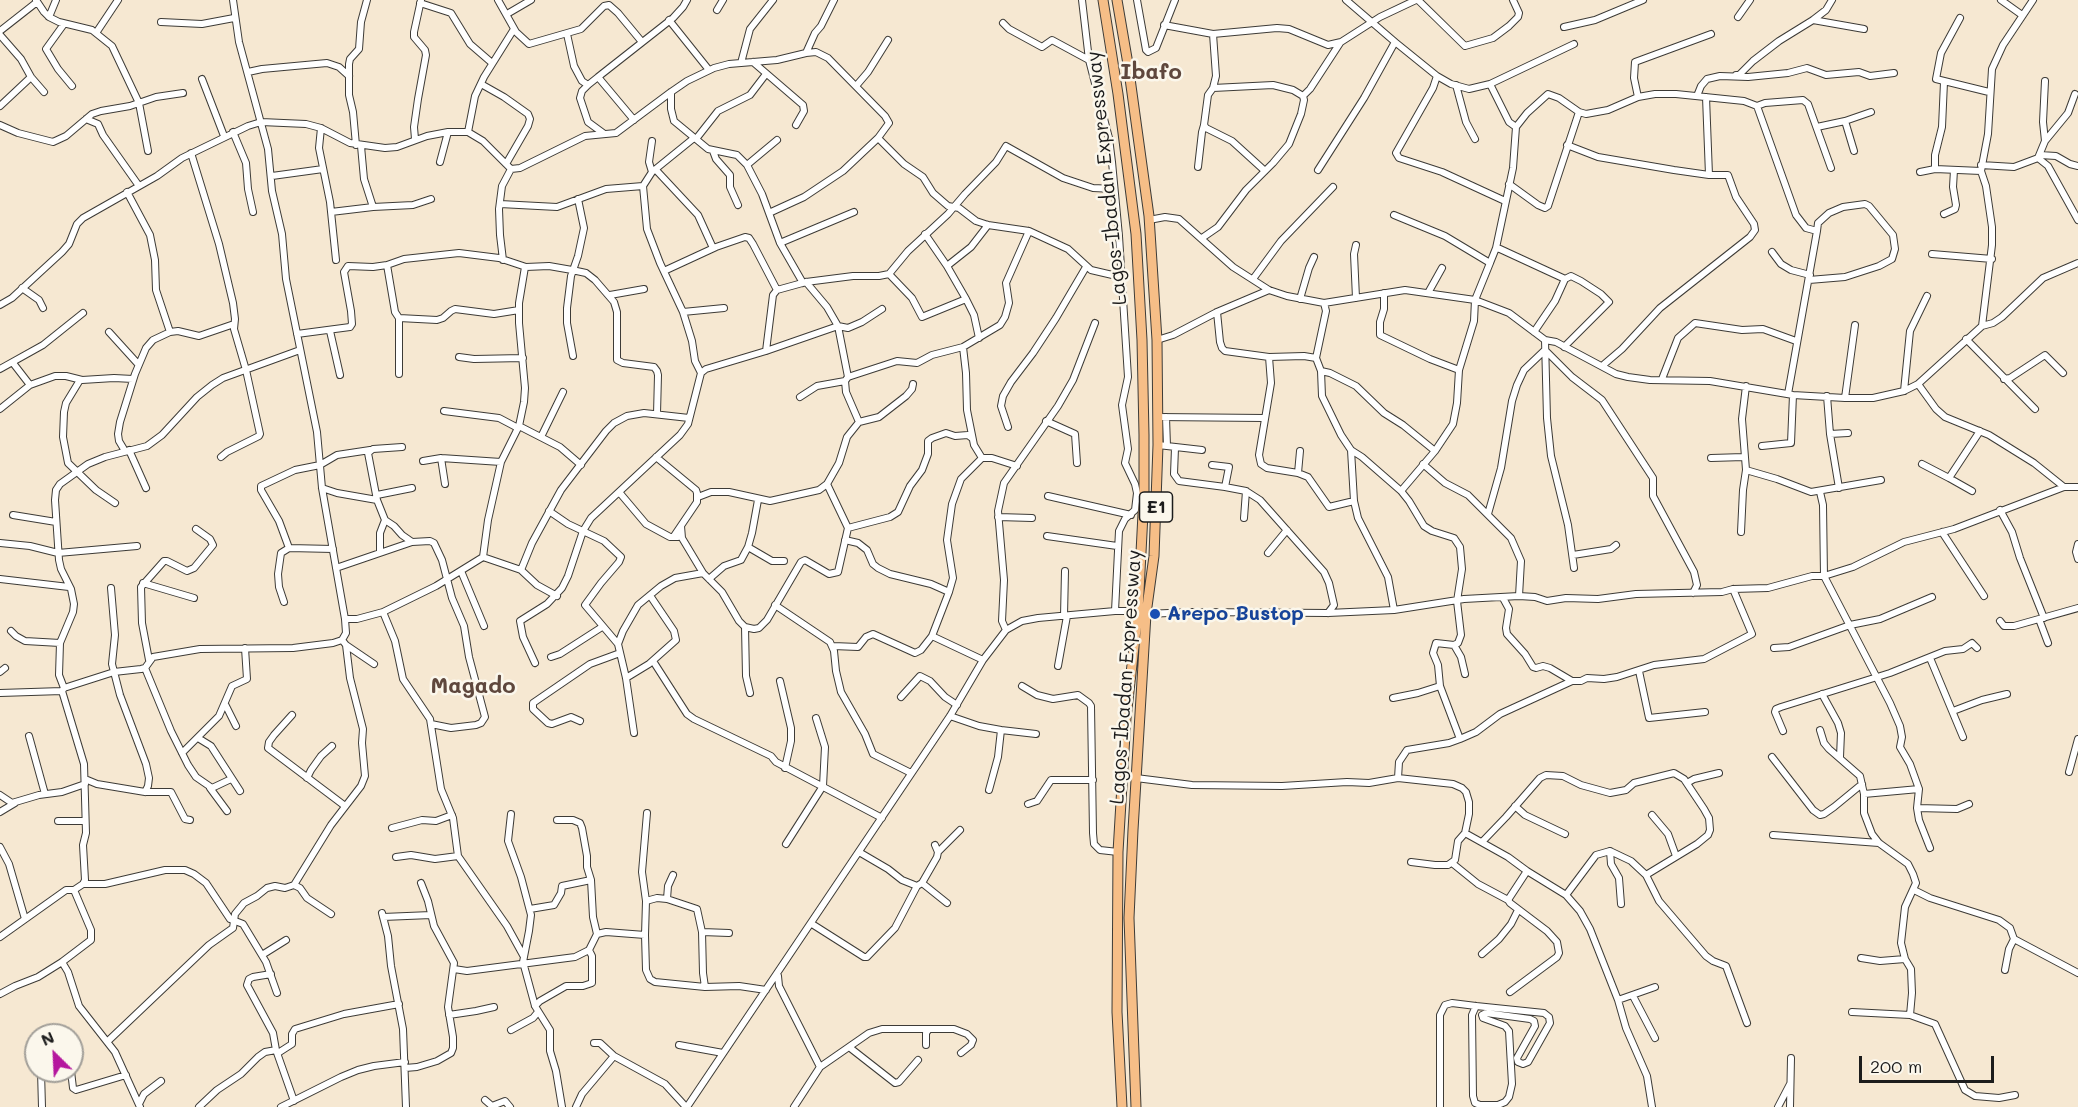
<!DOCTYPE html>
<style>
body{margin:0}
#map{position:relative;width:2078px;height:1107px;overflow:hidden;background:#f6e8d2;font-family:Mali,sans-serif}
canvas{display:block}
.north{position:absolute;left:24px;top:1023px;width:60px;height:60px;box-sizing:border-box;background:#fbf7ec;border:2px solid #a29f99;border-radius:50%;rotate:336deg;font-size:16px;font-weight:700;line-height:24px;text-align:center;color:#1c1c1c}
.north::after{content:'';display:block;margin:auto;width:21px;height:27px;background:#b5179e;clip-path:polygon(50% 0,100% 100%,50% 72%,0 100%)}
.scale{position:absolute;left:1859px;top:1056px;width:135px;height:27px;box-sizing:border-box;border:3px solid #1c1c1c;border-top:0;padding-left:8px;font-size:18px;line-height:21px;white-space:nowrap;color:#1c1c1c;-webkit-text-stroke:4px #fbf7ec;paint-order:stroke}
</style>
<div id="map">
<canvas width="2078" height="1107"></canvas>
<div class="north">N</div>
<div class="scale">200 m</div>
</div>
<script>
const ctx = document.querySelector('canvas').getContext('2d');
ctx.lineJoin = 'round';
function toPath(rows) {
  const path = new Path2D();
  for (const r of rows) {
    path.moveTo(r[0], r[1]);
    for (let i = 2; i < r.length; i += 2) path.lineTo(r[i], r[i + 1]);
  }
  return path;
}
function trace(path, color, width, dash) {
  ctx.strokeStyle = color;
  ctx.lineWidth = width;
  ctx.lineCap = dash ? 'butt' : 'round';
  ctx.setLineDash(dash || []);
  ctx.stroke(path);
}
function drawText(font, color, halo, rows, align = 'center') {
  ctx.font = font + ' Mali,sans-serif';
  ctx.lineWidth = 5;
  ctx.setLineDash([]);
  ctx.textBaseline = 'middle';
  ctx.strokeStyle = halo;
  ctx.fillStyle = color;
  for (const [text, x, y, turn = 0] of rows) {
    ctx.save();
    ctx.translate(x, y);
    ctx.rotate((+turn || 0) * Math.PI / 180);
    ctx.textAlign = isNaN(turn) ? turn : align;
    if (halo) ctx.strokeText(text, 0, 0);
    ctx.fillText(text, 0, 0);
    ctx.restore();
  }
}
const minor = toPath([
 [36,0,44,12,49,17,59,22,92,30,112,46,139,103,148,151],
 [498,0,516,32,529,44,581,29,604,6,609,5,618,13,642,42],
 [1082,0,1089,60,1109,138,1112,162,1119,236,1128,377,1122,405,1128,449,1125,463,1135,484,1137,493,1135,510,1125,519,1119,531,1115,611],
 [1137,0,1146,50,1148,52,1156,48,1175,0],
 [1418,0,1465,46,1493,38,1509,26,1518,17,1519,13,1513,0],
 [2001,0,2022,15],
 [420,3,451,13,470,44,492,63],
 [717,10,723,0],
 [507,14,531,0],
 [49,17,56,0],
 [1738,17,1750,0],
 [1960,18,1941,53,1936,79,1989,92],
 [669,20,709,70],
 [1813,20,1864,29],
 [161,22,202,24,234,18],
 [1003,23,1009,29,1042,47,1052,40,1089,60],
 [64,24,46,49,58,69,72,86],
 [1164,25,1213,34,1277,28,1289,29,1328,45,1341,42,1380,17,1416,0],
 [1564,27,1595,20,1643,0],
 [0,31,37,2],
 [96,33,118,0],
 [567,34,574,66,582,81,588,85],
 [1213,34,1216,76,1213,88,1208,95,1204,125,1206,128,1232,141,1265,171],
 [0,35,21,59,31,77,44,92],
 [1395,42,1437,76,1451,84,1469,89,1490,84,1574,44],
 [753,62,803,105,804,111,796,125],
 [741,63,750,29,773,0],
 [248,72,262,69,327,63,339,67,349,76],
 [1736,75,1739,75,1753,61,1779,41,1813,20,1826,10,1832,0],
 [1437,76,1433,88,1396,153,1399,158,1442,172,1505,201],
 [598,77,588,85,582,91,580,98,588,122,603,133],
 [202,79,224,136],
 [481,84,504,97,528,114,530,119,528,126,506,164],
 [1490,84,1509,122,1516,127],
 [1456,85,1466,122,1475,139],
 [856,86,868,72,888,40],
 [1213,88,1273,85,1293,90,1303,96],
 [671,92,671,109,674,121,708,149,737,155,747,165,762,194,780,243,803,283],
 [1697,96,1701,86,1707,79,1720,76,1748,77,1788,73,1807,68,1826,75,1859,72,1870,76,1894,73],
 [1638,97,1634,78,1635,62,1711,34],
 [1706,97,1709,175],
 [0,106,31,77],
 [1757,106,1765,103,1803,100,1808,104,1831,168],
 [86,119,98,124,103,135,139,186],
 [634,120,598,77,673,18,683,7,687,0],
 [1845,121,1854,151],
 [0,125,18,133,53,142,66,136,92,114,101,111,130,106,156,97,183,93],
 [1817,127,1845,121,1871,112],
 [321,128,319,148,330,202,336,260],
 [233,132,246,163,248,189,253,212],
 [468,132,475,96,484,77,514,29],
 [878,138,904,164,923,177,933,193,948,206,959,208,976,221,988,225,1029,231,1068,249,1091,270,1121,277],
 [415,139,414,127,418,99,426,55,425,50,414,37,414,32,421,0],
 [696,139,718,111,750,95,766,74],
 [652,141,649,162,652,172],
 [2045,141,2043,122,2045,81],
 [356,145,353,112,349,95,349,64,350,59,359,49,361,22,367,0],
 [1567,145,1598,157,1674,170,1709,175,1728,175,1736,197,1754,224,1755,230,1750,237,1660,308,1622,349,1602,366],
 [361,146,364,179,373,207],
 [713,151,716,159,730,175,730,187,738,205],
 [191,153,219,244,233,303,235,319,234,329,246,370,260,434,259,436,227,452,221,457],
 [2040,155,2056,156,2070,164,2078,166],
 [2038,158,2048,166,2078,220],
 [440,162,448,132],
 [747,165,777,140],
 [1981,165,2014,167,2038,158,2045,141,2068,113,2075,94],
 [1198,167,1202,132,1204,125],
 [1935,169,1935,155,1942,127,1944,82],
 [656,170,698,215,713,248],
 [1318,170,1364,98,1395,42,1346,0],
 [1920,172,1935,169,1981,171],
 [272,176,323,169],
 [1509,184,1538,205,1545,208,1548,206,1579,112],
 [127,192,150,235,155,260,156,290,170,332],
 [500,204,557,207,606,189,643,186],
 [331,212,373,207,413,205,431,199],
 [769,213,804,197,843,171,878,138,889,123,885,116,828,58,816,52,806,53],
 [1944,214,1955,209,1956,205,1953,187,1954,170],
 [1394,215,1445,236,1490,263,1496,248,1500,249,1565,279,1555,301,1534,332],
 [1149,220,1165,217,1179,219,1233,267,1269,290,1287,296,1324,303,1405,290,1475,300,1509,313,1545,340,1556,342,1616,374,1628,377,1650,380,1710,381,1793,395,1845,398,1873,398,1904,391,1918,384,1982,326,1992,245,1992,227,1986,186,1981,171,1988,134,1992,69,2003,45,2033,0],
 [925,234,947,266,966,299,974,315,979,338],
 [1202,238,1218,227,1246,190,1273,163,1289,144,1301,114,1304,100,1303,96,1310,89,1340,43],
 [780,243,854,212],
 [1356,245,1354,254,1356,298],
 [1496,248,1513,168,1516,127,1527,113,1548,94,1559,98,1579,112,1586,114,1608,110,1638,97,1655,94,1676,94,1744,101,1757,106,1796,215,1806,228,1817,231,1788,394],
 [1772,252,1781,264,1791,270,1810,275],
 [1932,254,1992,259],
 [503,260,500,235,499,209,502,186,511,169],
 [387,265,395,312,399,318,437,320,443,318,451,311,455,309,494,314,519,310],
 [947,266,971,247,988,225],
 [664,271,716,247,745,237,749,238,753,244,777,290],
 [889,274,912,298,922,317,966,299],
 [1253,279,1281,241,1333,187],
 [1809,280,1845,277,1879,266,1892,259,1895,249,1893,235,1869,206,1865,204,1843,207,1829,213,1818,223,1817,231],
 [806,282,827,307,838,326,848,377,845,381,846,392,859,422],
 [22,288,39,300,43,308],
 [1384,293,1384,309,1380,322,1380,335,1430,359,1459,370],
 [1428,293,1442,268],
 [610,295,644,289],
 [1300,299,1309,268,1314,257],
 [1324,303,1326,311,1316,358,1321,371,1322,396,1341,435,1351,450,1362,457,1401,491,1409,501,1424,526,1432,531,1454,538,1460,547,1462,569,1457,601,1461,635,1458,643,1454,645,1436,643,1433,653,1438,665,1440,686,1460,739],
 [0,305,12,298,62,252,69,244,77,224,83,218,157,176,182,158,248,126,261,122,306,124,321,128,350,143,385,148,397,147,427,136,448,132,468,132,483,141,511,169,520,168,585,136,616,133,671,92,687,81,714,68,729,64,777,60,806,53,815,33,821,26,834,0],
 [683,312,724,308],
 [1217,312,1220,342,1222,348,1225,351,1269,357,1304,356,1316,358],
 [399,318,399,374],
 [1982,326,1993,323,2002,317,2043,278,2078,263],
 [330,331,340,375],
 [109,332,138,364],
 [297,334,350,327,352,324,351,311,344,272,348,266,373,267,387,265,404,259,459,253,499,258,526,267,549,266,572,270,586,273,595,280,614,302,617,312,617,360,623,363,654,367,657,371,658,375,657,414],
 [1966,339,2035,409],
 [1157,340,1173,335,1217,312,1269,290],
 [1545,340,1547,418,1551,456,1568,525,1574,568],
 [963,347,966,373,967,410,974,445,982,458,992,458,1017,466],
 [1564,347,1609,302,1601,294,1581,281,1571,276,1565,279],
 [766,351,773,295,777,290,806,282,853,276,879,276,889,274,908,251,948,214,965,194,996,162,1006,146,1063,178,1093,188,1114,189],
 [573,356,567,323,567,308,571,276,578,256,584,228,578,199],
 [459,357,474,359,523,358],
 [1269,357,1271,383,1259,455,1261,464,1267,468,1298,473,1308,477,1329,507,1354,501],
 [13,363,30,385],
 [0,369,43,345,83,313],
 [1321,371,1330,373,1356,386,1384,413,1403,425,1435,451],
 [701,373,706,369,766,351,838,326,848,328,862,322,882,309],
 [848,377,897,361,917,363,932,355,963,347,1000,325,1005,317,1009,303,1006,283,1029,231],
 [1662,379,1678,338,1695,323,1742,330,1763,329,1796,341],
 [2004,379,2010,378,2045,355,2063,373],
 [80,380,66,403,64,412,63,437,68,463,96,490,115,503],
 [1918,384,1936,409,1945,417,1989,435,2034,463,2064,487],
 [1904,391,1910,331,1927,296],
 [1827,396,1830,434,1848,433],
 [800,397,817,386,845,381],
 [1845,398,1855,325],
 [0,409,30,385,55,376,66,376,82,380,114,378,133,379],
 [444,411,499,418,518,428],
 [1157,417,1264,418],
 [1166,417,1167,446],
 [1046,421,1075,434,1077,463],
 [519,426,560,447,581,465],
 [1008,427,1001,406,1003,396,1011,382,1033,353,1056,318,1086,267],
 [1830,434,1839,488],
 [541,437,563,392],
 [1158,445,1202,450],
 [1762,446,1791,443,1793,395],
 [402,447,373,449,368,453,377,500,385,520,394,526,402,535,412,542,430,541,434,543,442,560,452,598,464,626,469,657,485,717,481,723,476,725,451,728,431,724],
 [1175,448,1174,474,1179,481,1225,487,1246,491,1260,500,1324,572,1329,583,1334,605,1328,613],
 [129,450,146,488],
 [1351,450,1354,501,1358,518,1388,577,1394,610],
 [125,451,119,441,118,434,120,422,135,374,146,348,153,340,170,332,178,331,199,336,234,324],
 [656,457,696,490,697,493,697,502,674,536],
 [441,458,501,462],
 [1711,458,1744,457],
 [423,461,441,458,445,484],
 [1423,464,1445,483,1468,495,1511,538,1521,561,1519,596],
 [1922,464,1949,478,1980,431],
 [1212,465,1229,467,1225,487],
 [1746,470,1777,479,1811,492,1881,480],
 [1298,473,1300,451],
 [1949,478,1972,491],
 [322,488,337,493,377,500],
 [1401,491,1435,451,1453,424,1457,403,1459,370,1474,321,1475,300,1490,263],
 [619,492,646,524,670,537,678,537],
 [1820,492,1823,505,1824,576,1890,703,1900,726,1902,737,1900,747,1910,764,1919,789,1917,808,1919,820,1930,848],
 [377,495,412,488],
 [1048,496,1131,515],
 [698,497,711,492,729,492,770,501,819,490,827,484,839,463,847,437,859,422,879,417,906,396,912,389,913,384],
 [2000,510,2012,532,2020,558,2044,618],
 [549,511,568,524,604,541,621,557,619,562,601,583,585,605,618,644,626,678,634,733],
 [1488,514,1501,468,1512,401,1517,385,1524,370,1545,350,1572,377,1602,400,1653,478,1653,496,1694,572,1697,585,1693,593],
 [13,515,56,522],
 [998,517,1032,518],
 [1244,518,1246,491],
 [681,526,682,538,703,573,722,592,739,621,745,627,754,629,759,628,767,620,801,562,805,560,829,574,838,572,848,528,827,484],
 [848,528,890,517,898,512,910,486,922,470,928,454,928,441,932,438,946,433,955,436,968,435,972,438],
 [1741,532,1743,490,1746,470,1742,419,1746,386],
 [1942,532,1984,596],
 [1047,536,1117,546],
 [845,540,858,543,867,550,873,564,878,568,890,574,931,584,949,592],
 [0,543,30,546,58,553,137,546],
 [2078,544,2076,552,2078,559],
 [748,547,772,561,784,561],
 [289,548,279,521,261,490,261,486,295,470,320,465,337,455,370,450],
 [380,552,380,533,385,520],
 [1268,553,1287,530],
 [1573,555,1611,549,1616,545],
 [483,557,488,520,501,462,519,426,524,402,525,388,519,323,519,303,525,267],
 [336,568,412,542],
 [521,570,532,543,561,490,606,431,614,423,627,416,644,413,689,418],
 [461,571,484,626],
 [0,579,69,587],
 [709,579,724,566,741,560,748,547,752,533,758,500],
 [143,583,194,598],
 [111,588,115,635,112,664,120,695,146,764,149,778,148,786,145,792],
 [1503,598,1509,609,1506,628,1507,634,1525,654,1533,667,1536,668,1543,666,1550,668,1572,681],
 [284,602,279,587,278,574,281,553,289,548,333,549],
 [775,605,830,642,834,651,836,671,841,692,865,734,873,754,911,773],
 [383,612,395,641,403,679,430,719,441,789,453,818,458,856,507,926,523,955],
 [1146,614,1192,612,1328,613,1394,610,1464,599,1519,596,1535,597,1547,601,1566,598,1598,599,1636,594,1722,592,1733,589,1768,588,1812,576,1824,576,1853,567,1904,542,1954,529,2064,487,2078,487],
 [1064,616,1065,571],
 [345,619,357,619,383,612,436,586,483,557,521,570,537,585,557,596],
 [2039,619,2048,643],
 [2000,621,2004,626,2014,626,2078,608],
 [745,627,746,676,750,693],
 [1006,630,1002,621,1004,580,998,511,1004,483,1058,406,1073,380,1095,323],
 [11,631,16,636,25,641,60,643],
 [932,636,983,660],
 [618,644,623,631,638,605,661,586,675,578,703,573],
 [346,645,374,664],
 [1454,645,1461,657,1465,674],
 [833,646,858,647,866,637,873,634,915,653,921,650,932,636,949,592,953,578,947,540,952,504,961,479,982,458],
 [1774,648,1789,647,1850,625,1880,619,1932,597],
 [551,657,560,654,602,627],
 [1930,658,1963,737],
 [149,660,142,623,141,587,164,561,167,561,187,571,194,568,213,545,210,539,196,529],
 [653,661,687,714,694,719,771,756,776,762,882,818],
 [535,663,523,637,520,621,547,604,562,588,568,576,583,531,591,518,680,435,688,424,701,373,695,361,692,341,683,312,660,263,647,229,643,186,652,172,694,138],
 [1058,666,1067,616],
 [145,668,171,731,188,765,196,777,212,788,231,779],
 [1639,671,1649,718,1705,712],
 [0,672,5,668],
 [626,678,649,664,676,640,674,631,651,597],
 [780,681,791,728,791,741,785,768],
 [1022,686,1037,695,1053,699,1078,695,1089,703,1091,706,1093,833,1094,844,1100,850,1118,852],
 [64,688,59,675,60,643,73,612,74,604,71,589,61,569,59,560,55,500,56,490,60,484,88,464,105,457,147,446,162,435,197,397,212,385,223,378,300,350],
 [62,691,84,764,86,833,83,845,85,880,83,884],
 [0,693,62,691,64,688,114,672,141,669,145,668,153,657,200,649,293,648,333,643,342,640,346,633,345,619,322,488,317,432,286,279,282,234,272,191,268,149,239,42,233,0],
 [1822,694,1838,723,1841,733,1840,757],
 [901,697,920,676,930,681,945,697,957,705],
 [1393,698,1418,693,1440,686],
 [225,704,236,726],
 [1953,711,1982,700,2007,694],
 [292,715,274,735,269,742,268,748,345,806],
 [950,716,979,726,1001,730],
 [580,721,571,717,552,724,548,723,533,709,533,703,590,664,620,653],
 [1820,730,1824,743,1829,749,1860,776,1864,794,1864,813,1872,834,1879,843,1908,864,1913,874,1916,883,1905,907,1901,943,1905,959,1911,969,1912,993,1910,1015],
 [1783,731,1775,712,1776,709,1781,707,1890,673,1945,651,1963,649,1972,643,1977,648],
 [29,736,45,794],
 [198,738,211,746,240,791],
 [182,753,219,716,232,686,247,679,245,648],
 [1772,757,1813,810,1820,815,1824,814,1834,807,1862,784],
 [2069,772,2078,739],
 [307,778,311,770,321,756,332,746],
 [1136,778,1192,785,1282,786,1347,782,1369,783,1398,778,1453,784,1462,788,1466,792,1469,802,1469,814,1465,833,1458,841,1455,860,1448,865,1435,865,1411,862],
 [1398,778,1399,762,1407,750,1449,743,1460,739,1476,732,1500,714,1572,681,1581,681,1587,678,1604,679,1617,677,1654,665,1704,659,1752,634,1733,589],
 [85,779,97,784,145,792,171,792,185,819,190,820],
 [1687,783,1694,779,1719,773],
 [210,788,227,811],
 [989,790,998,757,1001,730,1036,734],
 [1864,794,1919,789],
 [0,795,12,803,39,795,62,792,85,784],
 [1028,804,1037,801,1051,780,1093,780],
 [1515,806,1525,815,1565,834],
 [1917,808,1957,809,1969,804],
 [0,812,15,803],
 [647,813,642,872,646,901,645,935,646,970,650,979,655,982,705,987,739,986,766,990],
 [511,814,508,841,521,877,531,915,529,931,523,962,535,1006,550,1030,550,1051,556,1071,562,1107],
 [1652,815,1668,834,1676,856],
 [58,821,84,821],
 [392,828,422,820,436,821,452,815],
 [1465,833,1508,857,1527,871,1566,895,1580,911,1590,929,1618,1000,1626,1028,1647,1076,1652,1107],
 [1773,835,1879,843],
 [1482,842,1506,817,1540,778,1546,775,1563,776,1581,785,1610,793,1626,790,1634,783,1674,773,1684,779,1704,809,1709,818,1710,830,1708,835,1697,844,1646,875],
 [786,844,823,786,825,747,816,718],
 [0,847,9,864,25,919],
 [1610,851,1611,864,1619,878,1621,904],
 [859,852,888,869,902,880,917,886],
 [938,852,960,830],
 [396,857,411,855,435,859,458,856],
 [1452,863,1478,884,1508,900],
 [922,883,947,903],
 [294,885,300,888,307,898,331,914],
 [1914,890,1930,898,1999,920,2010,928,2014,939,2078,973],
 [1566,895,1596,855,1610,851,1631,861,1646,875,1659,901,1706,956,1713,961,1726,966,1747,1023],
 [667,899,668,886,673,875],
 [646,901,657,898,667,899,697,909,702,932,703,973,705,987],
 [530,909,554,905,561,893,562,886,591,880],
 [382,913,388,936,391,966,403,1029,406,1107],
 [383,917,431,915],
 [812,924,864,957,867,957,895,928,917,886,922,883,937,857,938,852,935,845],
 [702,932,729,933],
 [597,934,606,932,645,935],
 [0,937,66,890,74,890,83,884,105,884,165,870,185,870,194,874,206,883,230,919,243,924,266,962,277,993],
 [1482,954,1499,939,1511,924,1518,910],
 [262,955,286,940],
 [1861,958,1880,961,1905,959],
 [62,962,68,972,79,1006,115,1052,140,1107],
 [454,969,467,971,575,957,589,950,597,934,593,917,591,880,587,867,587,856,582,828,580,823,573,820,557,820],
 [2005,970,2009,949,2014,939],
 [271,974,253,977,249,979,247,985,273,1033,276,1050,294,1101],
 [778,976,779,986,820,1067],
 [1510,992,1557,957,1559,953,1557,942,1547,931,1510,903,1508,900,1527,871],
 [0,994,15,986,38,977,62,962,91,940,91,930,74,890],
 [1633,996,1655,1038],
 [1618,1000,1655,987],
 [535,1006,540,1001,566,986,583,986,592,983,592,956,589,950],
 [1852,1012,1910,1015,1935,1024,1965,1090,1975,1096,1999,1098,2015,1095],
 [449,1015,476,1011,494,1007],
 [929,1029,954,1029,967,1034,973,1040,971,1045,961,1053],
 [511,1030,533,1018,538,1012],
 [108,1041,209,945,233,928,235,914,244,903,257,896,267,888,275,886,285,888,294,885,331,825,361,786,365,776,362,743,363,729,350,678,346,645,342,640],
 [594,1043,600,1043,614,1056,665,1084,686,1107],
 [679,1045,723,1053],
 [849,1047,895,1083,899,1082,918,1060],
 [278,1053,292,1044,292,1034,295,1029,344,1014,399,1004],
 [405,1068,417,1067,437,1061,451,1053,453,1048,453,1037,448,1007,454,963,434,926,428,901,421,883],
 [41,1071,42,1107],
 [71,1071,73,1088,76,1090,126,1075],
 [485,1100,492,1106,505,1101,510,1107],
 [139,1104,144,1094,161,1081],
 [199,1107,217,1090,241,1074,258,1057,265,1052,276,1050],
 [281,1107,341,1077,358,1070,374,1066,405,1062],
 [576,1107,582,1094,614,1056],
 [687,1107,950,716,983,660,1006,630,1022,621,1038,618,1115,611,1138,611],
 [794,1107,820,1067,869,1033,882,1029,929,1029,926,1033,926,1045],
 [1440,1107,1440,1015,1445,1005,1452,1003,1476,1006,1544,1013,1549,1017,1550,1023,1528,1062,1523,1064,1518,1062,1517,1058,1535,1026,1534,1021,1530,1019,1486,1013,1482,1015,1483,1018,1505,1026,1509,1031,1512,1084,1509,1097,1505,1102,1498,1105,1480,1105,1475,1103,1473,1096,1472,1015,1476,1006],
 [1778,1107,1790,1084],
 [1790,1107,1791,1058]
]);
const highway = toPath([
 [1103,0,1118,94,1136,234,1142,340,1144,435,1144,494,1138,611,1126,718,1118,852,1117,1012,1122,1107],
 [1117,0,1128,64,1149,216,1157,340,1158,445,1154,556,1146,614,1133,830,1129,918,1136,1107]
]);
trace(minor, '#3d3b37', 8);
trace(highway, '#3d3b37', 11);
trace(minor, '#fff', 6);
trace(highway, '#f6be87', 9);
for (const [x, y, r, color] of [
 [1155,614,6,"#1a4fb4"]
]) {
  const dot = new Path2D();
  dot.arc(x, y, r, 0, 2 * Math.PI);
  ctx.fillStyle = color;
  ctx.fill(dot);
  trace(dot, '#fbf7ec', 2);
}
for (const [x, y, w] of [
 [1156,507,33]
]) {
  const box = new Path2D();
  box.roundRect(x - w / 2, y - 15, w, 30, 4.5);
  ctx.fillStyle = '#fbf7ec';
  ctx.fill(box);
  trace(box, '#1c1c1c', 1.5);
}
drawText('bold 18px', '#1c1c1c', null, [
 ["E1",1156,507]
]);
drawText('20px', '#1c1c1c', '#fbf7ec', [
 ["Lagos-Ibadan Expressway",1107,178,-96],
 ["Lagos-Ibadan Expressway",1126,677,-86]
]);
drawText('bold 20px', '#164399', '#fbf7ec', [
 ["Arepo Bustop",1167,614]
], 'left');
drawText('bold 22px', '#5e473d', '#fbf7ec', [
 ["Ibafo",1151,72],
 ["Magado",473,686]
]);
</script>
